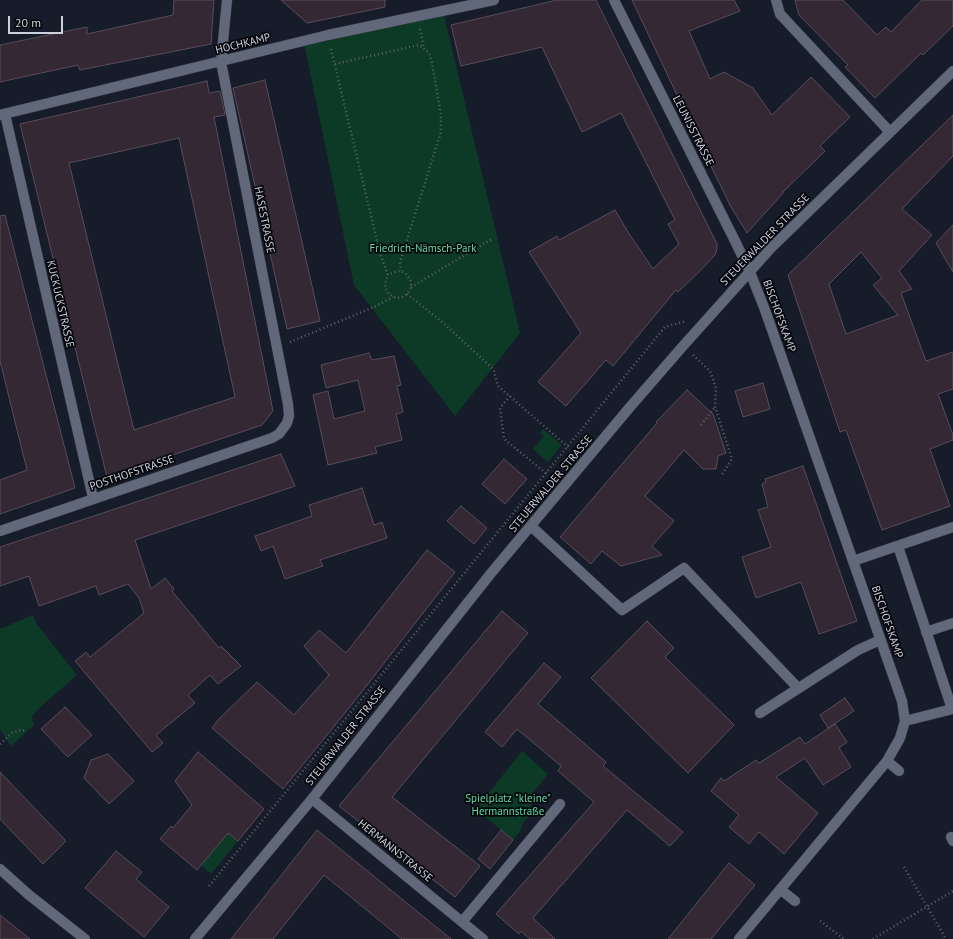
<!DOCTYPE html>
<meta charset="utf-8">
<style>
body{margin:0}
#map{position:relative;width:953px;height:939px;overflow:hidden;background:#161c2a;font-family:"PT Sans",sans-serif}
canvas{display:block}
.scale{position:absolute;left:8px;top:16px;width:55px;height:18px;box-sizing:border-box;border:2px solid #cdd1db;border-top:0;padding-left:5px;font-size:12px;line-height:14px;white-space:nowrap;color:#cdd1db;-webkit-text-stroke:3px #05070c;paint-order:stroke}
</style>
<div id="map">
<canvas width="953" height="939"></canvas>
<div class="scale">20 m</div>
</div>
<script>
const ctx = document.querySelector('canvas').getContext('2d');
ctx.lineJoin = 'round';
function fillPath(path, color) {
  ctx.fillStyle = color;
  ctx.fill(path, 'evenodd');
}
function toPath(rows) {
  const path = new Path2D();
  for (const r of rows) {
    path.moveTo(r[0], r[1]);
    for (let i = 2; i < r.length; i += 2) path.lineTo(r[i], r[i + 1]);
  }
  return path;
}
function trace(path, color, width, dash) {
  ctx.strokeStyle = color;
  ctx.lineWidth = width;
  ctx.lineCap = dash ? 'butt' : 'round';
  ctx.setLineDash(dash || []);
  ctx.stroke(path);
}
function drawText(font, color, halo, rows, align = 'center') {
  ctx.font = font + ' "PT Sans",sans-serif';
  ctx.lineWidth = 3.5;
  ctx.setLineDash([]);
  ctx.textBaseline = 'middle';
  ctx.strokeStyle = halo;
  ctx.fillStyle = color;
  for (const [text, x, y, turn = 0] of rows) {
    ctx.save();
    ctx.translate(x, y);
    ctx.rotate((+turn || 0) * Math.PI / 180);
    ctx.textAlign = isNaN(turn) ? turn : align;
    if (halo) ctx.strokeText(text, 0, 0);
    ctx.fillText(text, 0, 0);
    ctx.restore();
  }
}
fillPath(toPath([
 [444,15,520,333,455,416,354,285,304,43],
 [543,429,562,445,548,462,533,449,544,436,540,433],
 [33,615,36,623,77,675,36,711,32,717,34,725,11,746,0,729,0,629],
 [522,751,548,774,529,798,532,812,521,826,521,830,513,840,476,809],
 [228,833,238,841,211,874,201,865]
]), '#0d3a26');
const building = toPath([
 [174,0,214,0,211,44,80,70,78,65,0,82,0,45,87,27,87,34,173,15,174,0],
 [281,0,385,0,385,7,307,23,281,0],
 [557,0,596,0,717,244,717,249,715,255,701,270,678,292,676,290,613,366,606,360,566,406,538,382,581,333,529,252,557,236,559,240,615,210,628,232,653,269,679,244,668,224,675,220,621,113,582,132,542,47,461,66,451,25,557,0],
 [632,0,734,0,740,11,689,31,710,79,724,72,753,88,772,115,811,77,850,117,820,146,825,151,783,192,784,192,747,233,731,207,704,152,632,0],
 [795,0,843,0,877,35,886,27,891,32,922,0,953,0,953,26,923,55,921,53,875,98,845,67,848,65,799,15,795,0],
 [265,80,320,321,287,329,233,88,265,80],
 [207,81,209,93,220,91,225,115,214,117,273,411,262,425,107,477,20,124,207,81],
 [179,138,235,397,134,430,69,163,179,138],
 [953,115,953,156,902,209,932,235,899,271,912,289,901,293,926,361,953,352,953,389,938,394,953,435,953,440,930,449,950,506,882,530,846,430,840,432,788,275,953,115],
 [861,252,882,278,873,285,898,315,846,334,829,284,861,252],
 [5,215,75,488,0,514,0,480,27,470,0,361,0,216,5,215],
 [953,225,953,272,936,243,953,225],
 [369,353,372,360,394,356,401,385,397,386,403,412,396,414,402,440,375,447,377,453,328,465,313,395,328,391,334,419,365,411,358,380,326,388,321,365,369,353],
 [763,383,770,409,743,417,735,391,763,383],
 [687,390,713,414,726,453,718,456,716,469,703,469,684,450,645,496,674,521,652,546,662,555,621,566,602,551,591,564,560,537,657,423,656,422,687,390],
 [281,454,295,486,135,540,151,589,165,578,174,589,172,591,219,648,221,646,241,666,218,684,210,675,188,695,195,703,156,735,163,743,152,752,75,661,86,652,90,657,144,613,139,598,128,584,99,595,96,586,39,606,29,576,0,586,0,547,281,454],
 [504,459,527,479,505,504,482,484,504,459],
 [803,466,857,621,819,634,801,582,756,598,742,557,771,547,758,510,768,507,762,484,766,482,765,479,803,466],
 [362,488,374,525,382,522,387,538,320,560,323,566,285,579,273,546,261,551,255,536,312,516,309,505,362,488],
 [461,506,487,528,474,544,447,521,461,506],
 [427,550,455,572,353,703,283,789,212,728,219,719,257,682,294,715,329,675,304,646,319,630,346,653,427,550],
 [502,611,528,633,392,797,480,866,455,897,339,806,502,611],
 [647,621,674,648,665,657,734,725,688,773,591,678,647,621],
 [544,663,561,677,538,704,606,762,603,766,683,832,670,846,627,810,533,918,555,939,530,939,521,931,519,934,496,914,594,802,558,771,561,766,517,729,502,747,485,732,544,663],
 [845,698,854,711,828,728,820,715,845,698],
 [65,707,92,735,68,757,41,729,65,707],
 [835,724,847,742,839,748,851,767,823,785,805,758,776,777,818,813,784,854,759,832,749,844,729,827,739,815,711,791,721,778,724,781,756,760,759,763,800,737,805,744,835,724],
 [198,752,264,809,238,841,228,833,197,870,160,839,171,826,173,828,192,805,175,781,198,752],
 [108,754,134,781,109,804,84,778,91,760,108,754],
 [0,772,66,841,43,864,0,819,0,772],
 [317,830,451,939,402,939,324,875,273,939,231,939,317,830],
 [501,830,513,840,490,869,478,859,501,830],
 [116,851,142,872,136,879,169,907,144,937,85,888,116,851],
 [729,863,755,885,711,939,668,939,729,863],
 [0,915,30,939,0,939,0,915]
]);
fillPath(building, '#342835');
trace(building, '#594c5b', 1);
const minor = toPath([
 [614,0,735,241,750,272,765,310,853,561,902,701,905,721,900,738,887,761,739,939],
 [776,0,780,14,890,132],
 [5,114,93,498],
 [0,115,328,35,494,0],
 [532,527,622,610,684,568,798,688],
 [0,531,272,438,279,434,287,423,289,416,288,404,221,62,227,0],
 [898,546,952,709,905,721],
 [853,561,953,527],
 [926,632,953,623],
 [760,713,858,650,880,640],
 [887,761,899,771],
 [312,799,483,939],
 [951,837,953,841],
 [0,869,29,895,85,939],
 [781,890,795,901],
 [462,922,560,804],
 [195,939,312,799,492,572,630,407,683,346,771,248,953,71]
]);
trace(minor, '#333742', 11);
trace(toPath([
 [420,29,424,48],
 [331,49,380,253,388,276,386,280,385,288,389,294,396,298,402,297,407,294,411,287,411,281,406,274,401,271,397,271,388,275],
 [335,64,419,45,429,53,432,63,441,116,441,132,400,262,401,271],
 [411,287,492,239],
 [407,294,441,321,490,366,494,371,498,386,568,447],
 [290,342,374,307,393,297],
 [693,355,710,371,716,388,715,407,732,459,721,476],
 [510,396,500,408,504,439,547,474],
 [701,425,715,407],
 [0,744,12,733,21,730,27,731],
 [904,867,946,939],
 [209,886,665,327,686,321],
 [820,921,844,939],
 [873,939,953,891]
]), '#5c616e', 2.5, [1, 3]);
trace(minor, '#61687a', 10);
drawText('11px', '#cdd1db', '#05070c', [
 ["HOCHKAMP",243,44,-14],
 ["LEUNISSTRASSE",693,131,63],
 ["HASESTRASSE",264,220,79],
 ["STEUERWALDER STRASSE",765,240,-46],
 ["KUCKUCKSTRASSE",60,304,77],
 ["BISCHOFSKAMP",779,316,70],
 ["POSTHOFSTRASSE",132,473,-19],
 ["STEUERWALDER STRASSE",551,484,-50],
 ["BISCHOFSKAMP",887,622,71],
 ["STEUERWALDER STRASSE",346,736,-52],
 ["HERMANNSTRASSE",395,851,39]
]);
drawText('11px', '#61dba2', '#05070c', [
 ["Friedrich-Nämsch-Park",423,249],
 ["Spielplatz \"kleine\"",508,799],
 ["Hermannstraße",508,812]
]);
</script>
